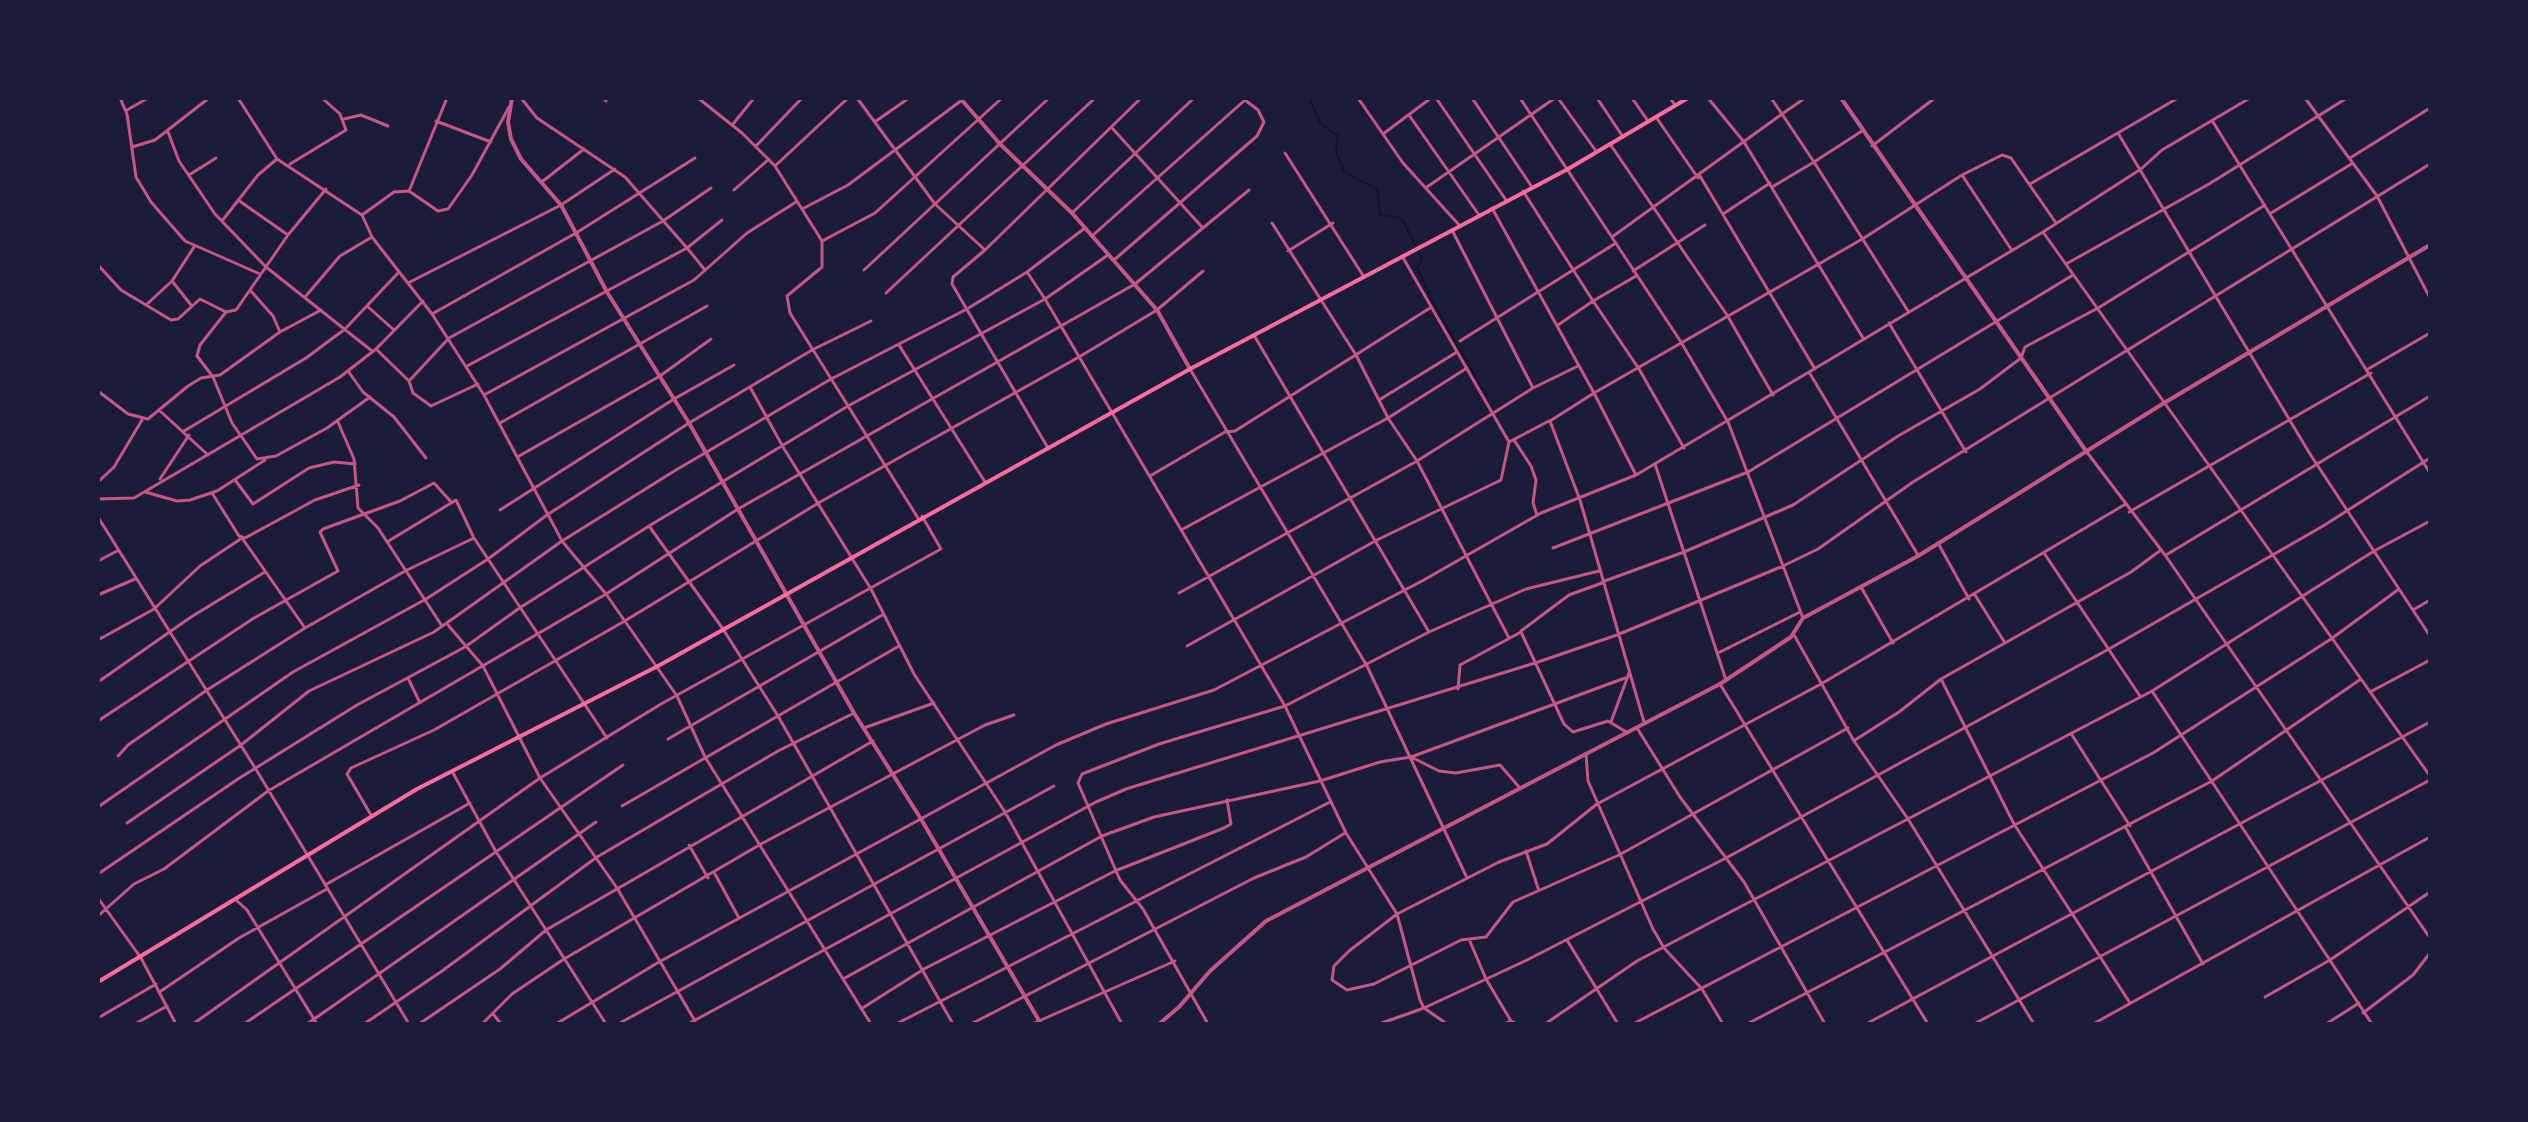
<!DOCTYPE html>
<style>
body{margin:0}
#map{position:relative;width:2528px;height:1122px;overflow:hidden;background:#1b1b3a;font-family:"Titillium Web",sans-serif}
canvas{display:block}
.frame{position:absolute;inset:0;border:100px solid #1b1b3a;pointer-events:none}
</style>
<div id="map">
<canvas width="2528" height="1122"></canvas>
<div class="frame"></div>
</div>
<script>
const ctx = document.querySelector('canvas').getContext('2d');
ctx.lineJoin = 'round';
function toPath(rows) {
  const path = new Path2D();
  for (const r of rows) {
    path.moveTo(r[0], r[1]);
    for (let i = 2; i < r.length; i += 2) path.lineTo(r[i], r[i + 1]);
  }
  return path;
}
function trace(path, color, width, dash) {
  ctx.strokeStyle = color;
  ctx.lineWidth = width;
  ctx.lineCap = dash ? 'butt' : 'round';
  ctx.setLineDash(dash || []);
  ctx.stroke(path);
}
trace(toPath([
 [1309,98,1320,123,1338,136,1336,152,1344,172,1377,189,1380,215,1398,217,1404,222,1415,245],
 [1418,251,1422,259,1417,267,1433,303,1486,395]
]), '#12122b', 2);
trace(toPath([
 [120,98,127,114,136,177,151,202,185,241,260,274],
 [238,98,277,159,362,215,372,237,432,314,484,395,562,541,606,594,677,696,705,757,871,1024],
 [603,98,606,101],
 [698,98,742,133,775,166,822,241,875,213,1002,98],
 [857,98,935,204,985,250,953,277,952,284,1048,448],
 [1358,98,1403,163,1460,226],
 [1436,98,1506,200],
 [1472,98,1532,187],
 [1520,98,1681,342,1728,422,1803,618],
 [1558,98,1596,151],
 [1597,98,1623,137],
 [1632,98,1648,121],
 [1670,98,1675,105],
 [1708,98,1744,142,1863,338],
 [1771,98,1782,114,1805,98],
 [2305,98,2377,196,2430,298],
 [127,110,148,98],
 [1409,115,1479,215],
 [1656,117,1698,178],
 [344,119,361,115,388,126],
 [436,121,491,142],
 [876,121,909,98],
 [2213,122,2430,473],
 [733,124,754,98],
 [1113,129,1202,227],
 [168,132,179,161,215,214,266,267,372,351],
 [2118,133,2310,454,2430,636],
 [1383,134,1431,98],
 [1610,144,1727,315,1773,395],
 [756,146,802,98],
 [1872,146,1935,98],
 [132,147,155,140,209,98],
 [1285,153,1364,277],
 [2350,158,2430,108],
 [290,164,346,130,340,114,322,98],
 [775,166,848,98],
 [189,175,216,158],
 [1962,175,2011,249],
 [1700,176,1815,369],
 [543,181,584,149],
 [2030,184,2178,98],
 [1427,187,1555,98],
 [1772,187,1814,162,1908,311],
 [326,189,288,235,236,310,226,312,200,345,197,356,213,377,232,423,257,459,276,456,327,428,370,397],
 [734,190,769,159],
 [409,191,438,211,448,209,472,175,509,107],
 [1523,191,1593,301,1636,276],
 [238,200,288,235],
 [804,208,848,185,962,100],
 [1492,208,1594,393,1864,238,1962,175,2002,155,2011,158,2056,223],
 [1072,213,1194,98],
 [2271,213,2353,163],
 [1723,214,1770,183],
 [362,215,394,192,409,191,447,98],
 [222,221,258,175,277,159],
 [1272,223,1356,355,1388,418,1417,461,1533,388],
 [1452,230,1533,388,1578,366],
 [2043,232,2430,776],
 [1092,236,1245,100,1258,110,1264,122,1257,136,1114,260],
 [1612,237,1782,114,1814,162,1862,131],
 [822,241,822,267,787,296,790,313,918,518],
 [986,249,1141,98],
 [1288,251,1333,223],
 [1108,255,1045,299,1285,706,1346,833,1397,914,1420,1000,1424,1008,1447,1024],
 [1402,256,1509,442],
 [2066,264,2209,184,2347,98],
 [98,265,121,290,171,320,178,319,200,299,226,312],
 [705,270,687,248,722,220],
 [864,270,1049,98],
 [1633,271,1705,225],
 [172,281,191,305],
 [408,283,561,205,615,169],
 [250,290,273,316,280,332],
 [886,293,1095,98],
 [305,297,340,256,372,237],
 [146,305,172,281,194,247],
 [367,306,394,330],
 [432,314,576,233,695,158],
 [1889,323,1966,452],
 [1558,325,1593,301,1639,369,1684,448],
 [1255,337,1429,632],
 [1460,341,1616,243],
 [899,345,985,482],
 [376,349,409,381,449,338,663,221,711,188],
 [467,366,687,248,625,177,537,118,521,98],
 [1190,369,1367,666,1467,878],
 [2368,369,2430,333],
 [348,371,363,392,394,417,426,458],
 [1809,372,2043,232,2141,169,2162,150,2250,98],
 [409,381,413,393,431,406,478,384],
 [750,387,783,447,871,589,914,674,1005,812,1122,1024],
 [98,391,128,414,148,419,188,386,201,378,220,375,280,332,321,310],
 [484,395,694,280,747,233,796,202],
 [1379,400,1457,352],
 [159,410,208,455],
 [338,422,354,459,358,508,378,528,442,626],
 [500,423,707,306],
 [184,431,306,358,345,329,398,273],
 [1514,440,1531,466,1536,480,1533,503,1537,515],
 [2086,451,2165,555,2430,938],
 [519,456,660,376,711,339],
 [1655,464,1726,680],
 [1636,475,1594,393,1550,421,1580,500,1644,722],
 [1150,476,1225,432,1235,431,1430,308],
 [160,479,189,435],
 [235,480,253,504,309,468,334,462,355,464],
 [98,482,114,467,142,420],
 [145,492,177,501,190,500,217,491,265,460],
 [212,493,239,536,245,538,315,500,359,485],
 [98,499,134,498,340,377,376,349,423,301],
 [500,510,674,399,734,365],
 [2129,512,2371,373],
 [98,517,257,771,409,1024],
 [649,526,723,629,778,716,953,1024],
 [1183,529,1388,418,1467,368],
 [387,542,456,500,473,536],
 [1938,543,1969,599],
 [1553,548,1748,472,2073,275],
 [2044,553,2140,696],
 [2166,555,2430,396],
 [98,561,117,551],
 [1602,582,1684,552,1793,505,1898,436,1980,389,2021,358,2025,347,2098,308,2265,205],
 [1861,587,1893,643],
 [1179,593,1417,461,1509,638],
 [98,595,135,579],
 [1975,595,2005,643],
 [2413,610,2430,600],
 [448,625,483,666,540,778,617,888,695,1021],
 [1521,631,1569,595,1602,583],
 [1794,635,1854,741,1908,819,2034,1024],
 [98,640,154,609,200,566,242,538,305,628],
 [1187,646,1377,540,1501,480,1509,442,1549,421],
 [1718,653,1800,612],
 [408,678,420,703],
 [1941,679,2014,824,2130,1003],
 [98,682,191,617,265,572],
 [1720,684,1928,1024],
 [1458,689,1460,665,1521,632,1564,724,1573,732,1608,721,1628,733],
 [2152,691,2372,1024],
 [2370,692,2430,660],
 [98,721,254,618,338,571,320,532,323,529,400,501,434,483,452,503],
 [1611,722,1629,673],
 [864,728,934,703],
 [1637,728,1680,797,1744,882,1825,1024],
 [1848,728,1619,855,1513,902,1486,937,1461,940,1374,984,1347,990,1332,980,1334,966,1349,951,1397,914,1499,862,1547,844,1597,804,1821,684,2124,505],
 [2072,735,2130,826],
 [668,739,884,614],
 [1855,740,1899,712,1941,679,2131,572,2161,550],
 [1586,754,1588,781,1653,929,1664,948,1702,989,1723,1024],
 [118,756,128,745,207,690,305,628,405,571,474,538,488,559,547,515,689,423,812,350,871,321],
 [1411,757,1439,771,1456,773,1500,765,1519,787],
 [452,771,495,850,606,1024],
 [622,806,899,646],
 [98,807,293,672,426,599,488,559,607,738],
 [371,815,347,774,351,768,434,730,623,622,820,502,1079,357,1157,310,1203,271],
 [127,823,241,745,309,691,434,632,562,541,676,470,831,379,967,309,1027,272,1085,228],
 [2126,828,2203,964],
 [689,845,708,878],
 [1526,851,1538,888],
 [98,874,238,779,357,705,465,647,521,607,649,526,848,406,1045,299,1027,272],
 [715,874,739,918],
 [325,885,470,803],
 [98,898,141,958,176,1024],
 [235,899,247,910,317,1024],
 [98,916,134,884,164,869,268,791,606,594,738,509,1135,284,1249,190],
 [1469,939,1486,979,1511,1021],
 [1567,940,1618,1024],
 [843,979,1102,836,1154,817,1320,781,1380,762,1411,757,1625,678],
 [161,991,239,938,327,889],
 [2265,997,2330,960,2430,892],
 [861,1009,924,969,1115,871,1224,828,1231,824,1227,800],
 [2363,1013,2413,975,2430,953],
 [494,1015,501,1024],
 [98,1018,156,984],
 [135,1024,167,1006],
 [193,1024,540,778,661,704,941,549,922,516],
 [244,1024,623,765],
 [307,1024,596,822],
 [364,1024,442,971,597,857,778,751,854,713],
 [419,1024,500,969,546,930,873,741],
 [482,1024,512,994,564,959,761,844,985,725,1014,715],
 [556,1024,659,962,1056,745,1106,724,1214,690,1422,581,1541,513,1636,475,1809,372,1918,555],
 [618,1024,1054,786],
 [688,1024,1096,802,1126,789,1535,663,1617,635,1783,566,1818,549,1913,482,2430,164],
 [896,1024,1330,802],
 [971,1024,1254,878,1306,857,1345,833],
 [1032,1024,1175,961],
 [1208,1024,1143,909,1120,880,1078,783,1082,774,1159,744,1285,706,1429,632,1526,589,1599,571],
 [1379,1024,1424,1008,1525,961,1726,858,2109,649,2323,526,2430,458],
 [1504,1024,1511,1021,1517,1024],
 [1545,1024,1637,961,2152,691,2374,551,2430,521],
 [1633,1024,2153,753,2331,639,2399,589],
 [1747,1024,2212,781,2361,679],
 [1866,1024,2430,722],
 [1974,1024,2430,780],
 [2093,1024,2430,837],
 [2326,1024,2359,1003]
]), '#c65784', 3);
trace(toPath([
 [512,98,508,122,511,139,521,159,561,205,607,292,689,423,854,713,921,819,1041,1024],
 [960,98,1000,144,1072,213,1157,310,1190,369],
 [1841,98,2086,451],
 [1159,1024,1179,1007,1210,971,1266,921,1720,684,1791,637,1803,618,1918,556,2164,403,2430,245]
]), '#c65784', 4);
trace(toPath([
 [98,982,417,789,658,666,1190,369,1568,169,1688,98]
]), '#ff6b9d', 4);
</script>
